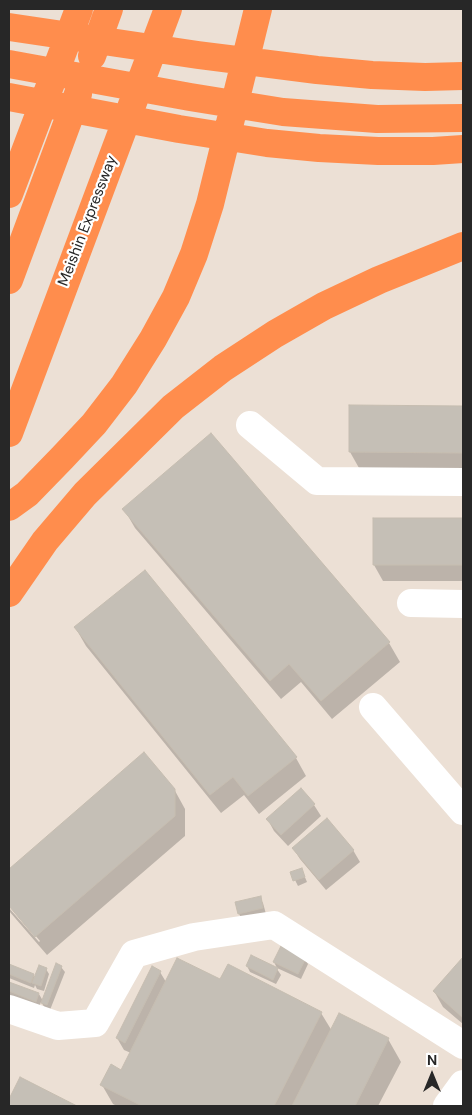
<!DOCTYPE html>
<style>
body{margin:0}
#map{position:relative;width:472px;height:1115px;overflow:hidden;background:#ece0d5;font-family:"DM Sans",sans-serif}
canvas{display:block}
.frame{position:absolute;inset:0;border:10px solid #272727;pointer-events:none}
.north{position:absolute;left:407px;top:1050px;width:50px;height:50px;-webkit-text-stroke:4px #fff;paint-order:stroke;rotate:0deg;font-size:14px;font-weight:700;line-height:20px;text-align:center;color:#272727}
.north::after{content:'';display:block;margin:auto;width:18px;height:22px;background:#272727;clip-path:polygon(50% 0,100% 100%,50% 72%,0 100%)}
</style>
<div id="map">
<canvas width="472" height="1115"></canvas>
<div class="frame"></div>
<div class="north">N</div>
</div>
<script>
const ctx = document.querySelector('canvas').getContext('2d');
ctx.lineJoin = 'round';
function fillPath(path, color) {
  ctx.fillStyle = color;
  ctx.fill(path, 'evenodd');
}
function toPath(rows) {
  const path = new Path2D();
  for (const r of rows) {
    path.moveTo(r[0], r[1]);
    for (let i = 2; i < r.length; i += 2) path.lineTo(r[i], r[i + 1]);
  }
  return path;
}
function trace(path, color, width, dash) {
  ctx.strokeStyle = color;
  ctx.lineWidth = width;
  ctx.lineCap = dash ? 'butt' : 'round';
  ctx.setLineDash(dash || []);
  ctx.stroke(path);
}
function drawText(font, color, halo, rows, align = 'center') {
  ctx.font = font + ' "DM Sans",sans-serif';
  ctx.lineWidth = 4.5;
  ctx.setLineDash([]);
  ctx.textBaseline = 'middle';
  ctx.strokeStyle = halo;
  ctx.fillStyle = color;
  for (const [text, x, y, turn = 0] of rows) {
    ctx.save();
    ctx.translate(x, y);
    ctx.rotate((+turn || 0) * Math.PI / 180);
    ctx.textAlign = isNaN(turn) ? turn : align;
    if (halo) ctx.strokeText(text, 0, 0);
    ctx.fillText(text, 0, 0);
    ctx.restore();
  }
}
fillPath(toPath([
 [351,406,463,407,463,468,359,468,350,452],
 [124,509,389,643,400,662,332,719,301,682,281,699,135,528],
 [374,519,463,519,463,581,383,581,374,565],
 [75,627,296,758,306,776,259,814,244,795,221,813,86,646],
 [143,754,174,789,185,809,185,836,47,955,9,911,9,908,39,942,40,941,9,904,9,871],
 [301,789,314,805,321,816,288,846,274,831,268,820],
 [293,848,353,850,360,862,326,890,300,859],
 [302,870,307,882,298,886,295,880],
 [260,898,263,903,266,914,242,919,239,914],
 [305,959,308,964,301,979,277,968,274,962],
 [463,959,463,1024,443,1007,434,991],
 [9,965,33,975,35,979,46,969,49,974,44,991,37,989,35,985,34,988,9,978],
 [247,966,277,969,281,975,276,984,250,972],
 [61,967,65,972,50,1010,45,1008,41,1002,39,1007,9,995,9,983,39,994,43,1001],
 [160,972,166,982,221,981,321,1013,332,1031,388,1039,401,1062,378,1106,117,1106,113,1104,102,1085,121,1071,131,1053,124,1050,117,1038],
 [20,1079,74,1106,9,1106,9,1101]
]), '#0003');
const building = toPath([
 [349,405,463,406,463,453,349,452,349,405],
 [211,433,390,642,321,701,289,664,270,681,122,509,211,433],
 [373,518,463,518,463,565,373,565,373,518],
 [145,570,297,757,248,796,233,777,210,795,74,627,145,570],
 [144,752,175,789,175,816,35,937,9,906,9,869,144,752],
 [301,788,315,804,281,835,266,819,301,788],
 [327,818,354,850,319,880,292,848,327,818],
 [302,868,305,877,293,881,290,872,302,868],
 [261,896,263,908,238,914,235,902,261,896],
 [281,946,306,958,298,974,273,962,281,946],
 [251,955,278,968,273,980,246,966,251,955],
 [463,957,463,1018,433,991,463,957],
 [177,958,220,979,228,964,322,1012,274,1106,142,1106,100,1085,111,1064,121,1070,177,958],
 [56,963,62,966,47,1005,41,1003,56,963],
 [9,964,34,974,31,983,9,974,9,964],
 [39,965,47,968,41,986,32,983,39,965],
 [152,966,161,971,125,1043,116,1038,152,966],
 [9,982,39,993,36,1002,9,991,9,982],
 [339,1013,389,1038,355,1106,292,1106,339,1013],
 [20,1077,77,1106,9,1106,9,1099,20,1077]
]);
fillPath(building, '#c5bfb6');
trace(building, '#c6bdb0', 1);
trace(toPath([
 [250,425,317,481,463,482],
 [411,603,463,604],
 [373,707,463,811],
 [9,1009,58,1026,95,1023,134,954,194,937,274,925,463,1045],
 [447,1106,463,1084]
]), '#fff', 28);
trace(toPath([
 [9,27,198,55,317,70,372,75,425,77,463,76],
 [92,56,109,9],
 [9,64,190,97,283,112,377,119,463,118],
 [9,97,179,129,267,143,319,148,378,151,433,151,463,149],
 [9,194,79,9],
 [9,280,78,94],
 [9,433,168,9],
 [9,507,27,494,62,458,94,424,124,385,153,339,176,297,194,254,210,204,258,9],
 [9,593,45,541,85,494,173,407,223,368,275,334,324,306,379,280,463,246]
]), '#ff8d4d', 28);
drawText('15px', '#272727', '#fff', [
 ["Meishin Expressway",88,221,-69]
]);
</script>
